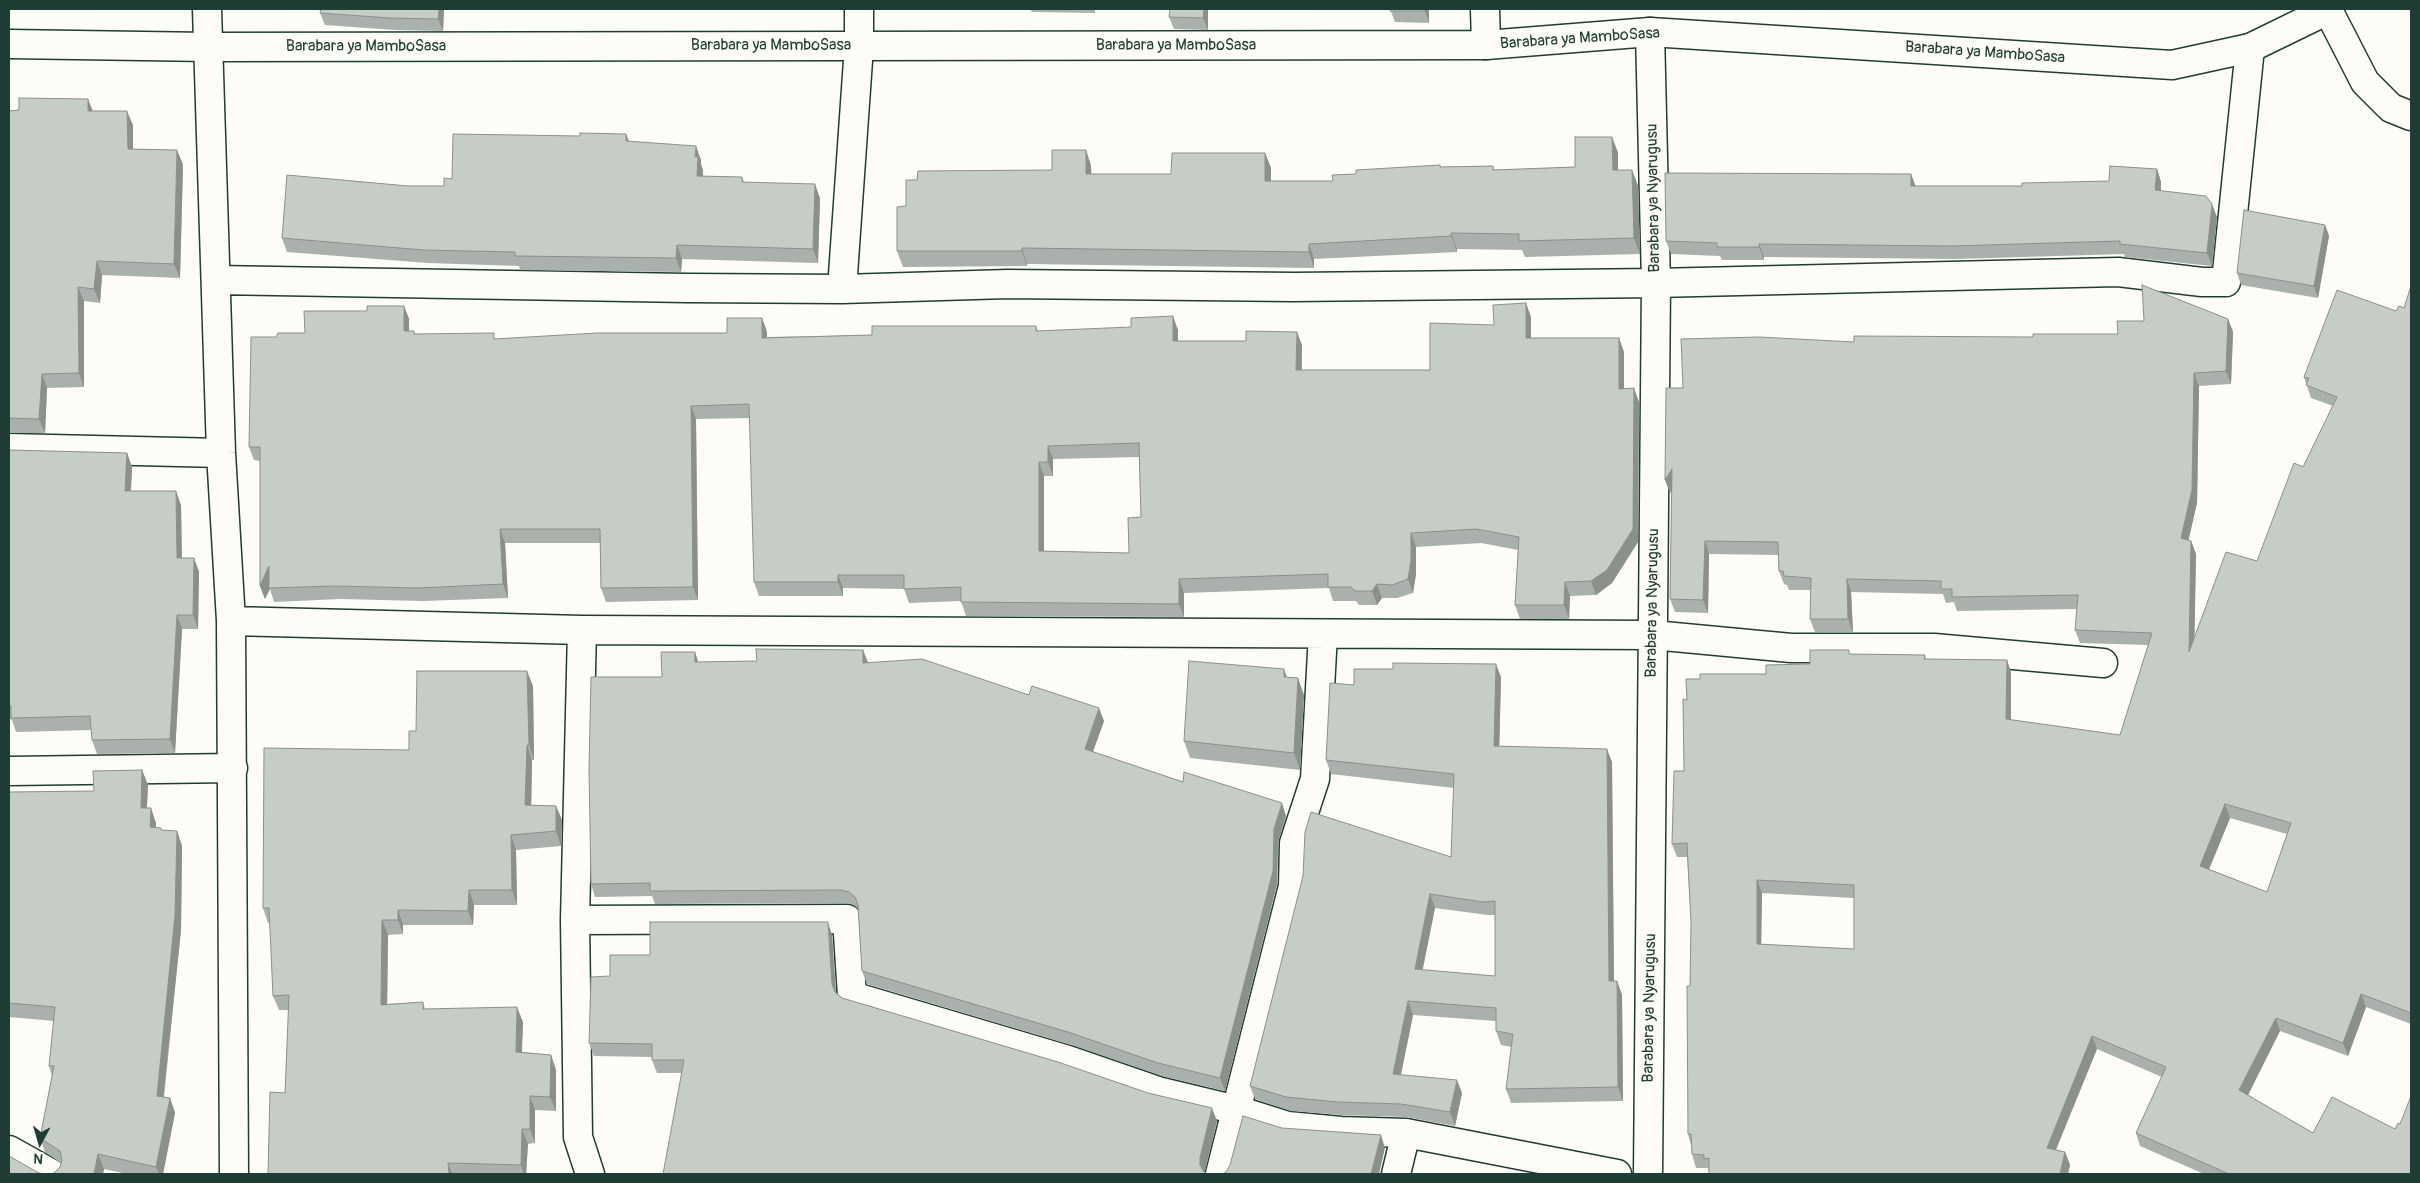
<!DOCTYPE html>
<style>
body{margin:0}
#map{position:relative;width:2420px;height:1183px;overflow:hidden;background:#fdfcf7;font-family:Pangolin,sans-serif}
canvas{display:block}
.frame{position:absolute;inset:0;border:10px solid #1f3d34;pointer-events:none}
.north{position:absolute;left:15px;top:1118px;width:50px;height:50px;-webkit-text-stroke:4px #fdfcf7;paint-order:stroke;rotate:186deg;font-size:14px;font-weight:700;line-height:20px;text-align:center;color:#1f3d34}
.north::after{content:'';display:block;margin:auto;width:18px;height:22px;background:#1f3d34;clip-path:polygon(50% 0,100% 100%,50% 72%,0 100%)}
</style>
<div id="map">
<canvas width="2420" height="1183"></canvas>
<div class="frame"></div>
<div class="north">N</div>
</div>
<script>
const ctx = document.querySelector('canvas').getContext('2d');
ctx.lineJoin = 'round';
function toPath(rows) {
  const path = new Path2D();
  for (const r of rows) {
    path.moveTo(r[0], r[1]);
    for (let i = 2; i < r.length; i += 2) path.lineTo(r[i], r[i + 1]);
  }
  return path;
}
function trace(path, color, width, dash) {
  ctx.strokeStyle = color;
  ctx.lineWidth = width;
  ctx.lineCap = dash ? 'butt' : 'round';
  ctx.setLineDash(dash || []);
  ctx.stroke(path);
}
function fillPath(path, color) {
  ctx.fillStyle = color;
  ctx.fill(path, 'evenodd');
}
function drawText(font, color, halo, rows, align = 'center') {
  ctx.font = font + ' Pangolin,sans-serif';
  ctx.lineWidth = 5;
  ctx.setLineDash([]);
  ctx.textBaseline = 'middle';
  ctx.strokeStyle = halo;
  ctx.fillStyle = color;
  for (const [text, x, y, turn = 0] of rows) {
    ctx.save();
    ctx.translate(x, y);
    ctx.rotate((+turn || 0) * Math.PI / 180);
    ctx.textAlign = isNaN(turn) ? turn : align;
    if (halo) ctx.strokeText(text, 0, 0);
    ctx.fillText(text, 0, 0);
    ctx.restore();
  }
}
const street = toPath([
 [207,9,221,453,231,621,234,1174],
 [1485,9,1486,45],
 [2328,10,2365,82,2391,108,2411,116],
 [216,280,687,288,842,289,1008,284,1294,287,1656,283,2118,272,2202,282,2226,282,2250,48],
 [842,289,859,46,859,9],
 [9,448,221,453],
 [231,621,582,630,1653,635,1791,648,1934,648,2103,663],
 [582,630,575,920,578,1137,590,1174],
 [9,771,233,768],
 [575,920,847,919,852,996,1068,1060,1158,1091,1237,1110,1288,1126,1341,1131,1406,1133],
 [9,1150,52,1174],
 [1220,1174,1293,886,1294,843,1315,779,1323,634],
 [1396,1174,1406,1133,1617,1174],
 [1648,1174,1656,283,1650,32]
]);
const secondary = toPath([
 [9,44,209,47,1486,45,1650,32,2172,65,2250,48,2330,9]
]);
trace(street, '#1f3d34', 31);
trace(secondary, '#1f3d34', 31);
trace(street, '#fdfcf7', 28);
trace(secondary, '#fdfcf7', 28);
fillPath(toPath([
 [444,9,443,31,395,30,325,25,320,13],
 [1030,9,1095,9,1095,13,1032,12],
 [1170,9,1208,9,1208,30,1174,29,1169,17],
 [1390,9,1429,9,1429,23,1395,22],
 [19,110,93,111,133,125,133,149,177,150,183,165,180,278,102,275,100,303,84,301,84,387,47,388,45,433,9,433,9,111],
 [626,134,629,141,701,160,701,164,703,171,703,176,742,177,744,182,820,198,818,263,682,259,681,272,520,270,519,266,428,263,287,252,282,238,408,186,444,186,452,179,580,136],
 [1612,137,1618,153,1618,170,1632,170,1638,186,1640,254,1525,257,1522,250,1457,249,1457,252,1314,259,1314,268,1027,264,1027,266,903,267,897,251,906,206,1052,170,1086,150,1091,166,1091,174,1171,174,1265,153,1271,168,1271,181,1333,181,1356,174,1440,165,1441,167,1493,166,1494,170,1575,167],
 [2157,169,2161,182,2161,191,2217,217,2212,266,2125,257,2124,254,1956,259,1764,257,1764,260,1722,260,1720,256,1671,254,1666,241,1911,174,1915,186,2022,186,2109,181],
 [2325,225,2329,236,2318,298,2241,285,2237,273],
 [2411,286,2411,1024,2366,1007,2348,1056,2280,1031,2248,1095,2313,1133,2411,1174,2204,1174,2140,1146,2136,1133,2162,1077,2097,1049,2056,1150,2065,1152,2070,1165,2068,1174,1709,1174,1709,1172,1708,1168,1696,1168,1692,1154,1691,1145,1688,1134,1691,922,1687,857,1677,857,1672,844,1684,771,1687,700,1700,679,1766,674,1850,654,1925,655,1926,659,2007,660,2011,673,2011,720,2120,735,2148,645,2080,643,2075,630,2077,609,1957,611,1954,602,1946,603,1943,594,1851,592,1853,632,1815,632,1810,619,1811,590,1789,590,1787,585,1784,584,1779,571,1778,555,1709,554,1708,613,1675,612,1670,599,1672,490,1670,493,1683,388,1854,342,2033,337,2118,334,2228,319,2233,332,2231,384,2199,386,2197,503,2188,540,2191,541,2196,554,2194,638,2257,561,2333,406,2311,398,2304,377,2396,311,2404,308],
 [2230,818,2287,834,2267,892,2209,869],
 [1762,893,1854,898,1854,949,1761,944],
 [404,306,409,319,409,331,416,334,496,339,727,333,762,318,767,332,767,337,872,335,1036,326,1038,331,1178,330,1178,341,1302,345,1302,370,1430,370,1494,325,1531,317,1531,338,1624,352,1624,389,1639,402,1638,542,1612,583,1596,595,1570,596,1569,619,1520,619,1515,605,1518,550,1481,543,1416,547,1416,574,1413,593,1397,598,1382,598,1377,605,1359,605,1356,601,1333,601,1329,588,1184,593,1184,617,966,616,961,601,909,603,904,589,843,588,843,596,759,596,754,582,750,418,696,419,698,600,606,602,601,588,600,543,505,543,508,598,423,601,340,599,274,602,270,589,265,599,260,586,260,461,254,460,249,447,276,337,305,333,367,311],
 [1139,457,1141,517,1129,553,1044,551,1044,476,1053,476,1053,459],
 [9,450,127,453,132,467,131,491,181,505,182,558,194,558,199,572,198,629,182,629,175,753,97,754,92,740,91,730,16,732,12,720,10,719,9,716],
 [863,650,868,663,1104,721,1093,752,1286,816,1278,842,1277,884,1225,1091,1162,1076,1072,1045,867,984,862,971,858,909,854,905,847,903,655,904,652,896,595,897,591,884,662,677,695,652,698,662,757,661],
 [1287,677,1304,695,1300,770,1190,758,1184,741],
 [1501,677,1499,746,1612,762,1614,981,1617,981,1622,995,1623,1101,1511,1103,1506,1089,1512,1047,1501,1045,1496,1031,1496,1021,1413,1015,1401,1075,1462,1093,1455,1126,1406,1117,1342,1115,1291,1111,1255,1099,1250,1086,1451,857,1454,788,1331,774,1326,760,1354,685],
 [1435,908,1488,915,1495,915,1495,976,1422,970],
 [533,686,534,760,532,760,531,805,556,806,562,820,561,846,516,850,517,905,474,905,473,925,403,925,403,934,388,935,387,1004,423,1002,425,1009,523,1022,522,1052,551,1055,556,1070,556,1111,535,1110,535,1143,528,1144,526,1174,268,1174,285,1093,289,1010,279,1010,273,996,270,923,268,923,263,908,409,750,416,731],
 [142,770,148,785,147,808,156,823,156,828,162,831,177,831,182,846,181,930,164,1097,170,1098,175,1113,163,1174,127,1174,104,1169,103,1174,49,1174,54,1173,60,1167,61,1163,45,1152,40,1138,52,1076,49,1066,54,1021,9,1017,9,792,94,791],
 [832,935,836,993,842,998,1217,1121,1205,1171,682,1073,657,1073,652,1060,652,1057,594,1056,589,1043,610,976,650,955]
]), '#aab0ab');
fillPath(toPath([
 [439,9,444,9,443,31,438,19],
 [1204,9,1208,9,1208,30,1203,18],
 [1425,9,1429,9,1429,23,1425,11],
 [88,99,94,114,88,111],
 [127,111,133,125,133,163,128,149],
 [626,134,631,147,626,141],
 [1612,137,1618,153,1618,186,1613,170],
 [696,146,701,160,701,164,703,171,702,190,697,176,695,157],
 [177,150,183,165,180,278,174,264],
 [1086,150,1091,166,1092,190,1086,174],
 [1265,153,1271,168,1271,196,1265,181],
 [2157,169,2161,182,2160,204,2155,190],
 [1632,170,1638,186,1640,254,1634,238],
 [1911,174,1916,187,1911,186],
 [815,184,820,198,818,263,813,249],
 [2212,204,2217,217,2212,266,2207,253],
 [2325,225,2329,236,2318,298,2314,286],
 [1451,233,1457,249,1457,252,1451,236],
 [1309,244,1314,259,1314,268,1309,252],
 [1759,244,1764,257,1764,260,1759,247],
 [677,245,682,259,681,272,676,258],
 [1022,248,1027,264,1027,266,1022,251],
 [97,261,102,275,100,303,94,289],
 [78,287,84,301,84,387,79,373],
 [1526,303,1531,317,1531,351,1526,338],
 [404,306,409,319,409,344,404,331],
 [1173,316,1178,330,1178,354,1173,341],
 [762,318,767,332,767,351,762,338],
 [2228,319,2233,332,2231,384,2226,371],
 [1297,332,1302,345,1301,383,1296,370],
 [1619,338,1624,352,1624,402,1619,389],
 [2194,373,2199,386,2197,503,2186,551,2181,538],
 [42,374,47,388,45,433,39,419],
 [1634,388,1639,402,1638,542,1612,583,1596,595,1591,581],
 [691,406,696,419,698,600,693,587],
 [1048,446,1053,459,1053,476,1048,462],
 [127,453,132,467,130,505,125,491],
 [1039,462,1044,476,1044,565,1039,551],
 [1672,469,1677,482,1670,493,1665,480],
 [176,491,181,505,182,572,177,558],
 [500,529,505,543,508,598,503,584],
 [1411,533,1416,547,1416,574,1413,593,1408,579],
 [1705,541,1709,554,1708,613,1703,600],
 [2191,541,2196,554,2194,665,2189,652],
 [194,558,199,572,198,629,193,615],
 [269,566,274,580,265,599,260,586],
 [838,575,843,588,843,596,838,582],
 [1179,579,1184,593,1184,617,1179,604],
 [1847,579,1851,592,1853,632,1848,619],
 [1565,582,1570,596,1569,619,1564,605],
 [1377,584,1382,598,1377,605,1372,591],
 [177,615,182,629,175,753,170,739],
 [863,650,868,663,863,663],
 [695,652,699,665,695,662],
 [2007,660,2011,673,2011,732,2006,719],
 [1496,664,1501,677,1499,760,1494,746],
 [1284,669,1290,686,1284,677],
 [527,671,533,686,534,760,529,745],
 [1298,678,1304,695,1300,770,1294,753],
 [1099,708,1104,721,1089,762,1085,749],
 [527,745,532,760,531,819,525,805],
 [1607,749,1612,762,1614,995,1609,981],
 [142,770,148,785,146,823,141,808],
 [1282,803,1286,816,1278,842,1277,884,1225,1091,1220,1078,1274,829],
 [2225,804,2230,818,2205,879,2200,866],
 [556,806,562,820,561,846,556,831],
 [151,808,156,823,155,842,150,827],
 [177,831,182,846,181,930,162,1110,157,1096],
 [511,835,516,850,517,905,512,890],
 [1757,880,1762,893,1761,957,1757,944],
 [469,890,474,905,473,925,468,911],
 [1430,894,1435,908,1420,983,1415,969],
 [398,910,403,925,403,934,398,920],
 [382,920,388,935,387,1019,381,1005],
 [828,922,832,935,836,997,832,984],
 [1617,981,1622,995,1623,1101,1618,1087],
 [2361,994,2366,1007,2348,1056,2343,1043],
 [1408,1001,1413,1015,1398,1088,1393,1074],
 [517,1007,523,1022,521,1067,516,1052],
 [2276,1018,2280,1031,2244,1103,2239,1090],
 [2092,1036,2097,1049,2051,1161,2047,1148],
 [551,1055,556,1070,556,1111,550,1097],
 [1457,1080,1462,1093,1455,1126,1450,1112],
 [530,1096,535,1110,535,1143,530,1129],
 [170,1098,175,1113,163,1174,159,1174,156,1167],
 [1212,1108,1217,1121,1205,1171,1205,1174,1200,1165,1200,1158],
 [522,1129,528,1144,526,1174,524,1174,521,1165],
 [1381,1135,1385,1148,1379,1174,1371,1174],
 [2065,1152,2070,1165,2068,1174,2060,1174],
 [98,1154,104,1169,103,1174,94,1174],
 [448,1163,452,1174,449,1174]
]), '#8b908b');
const building = toPath([
 [321,9,439,9,438,19,390,18,320,13,321,9],
 [1170,9,1204,9,1203,18,1169,17,1170,9],
 [1390,9,1425,9,1425,11,1390,11,1390,9],
 [19,98,88,99,88,111,127,111,128,149,177,150,174,264,97,261,94,289,78,287,79,373,42,374,39,419,9,418,9,111,19,110,19,98],
 [580,133,626,134,626,141,696,146,695,157,698,157,697,176,742,177,742,182,815,184,813,249,677,245,676,258,515,256,515,252,423,250,282,238,287,175,408,186,444,186,444,178,452,179,453,134,580,136,580,133],
 [1575,137,1612,137,1613,170,1632,170,1634,238,1519,241,1519,234,1451,233,1451,236,1309,244,1309,252,1022,248,1022,251,897,251,897,207,906,206,906,180,917,180,918,171,1052,170,1052,150,1086,150,1086,174,1171,174,1172,153,1265,153,1265,181,1333,181,1332,175,1356,174,1356,170,1440,165,1440,167,1493,166,1493,170,1575,167,1575,137],
 [2110,166,2157,169,2155,190,2206,196,2212,204,2207,253,2120,244,2120,241,1952,246,1759,244,1759,247,1717,247,1717,243,1666,241,1665,173,1911,174,1911,186,2022,186,2022,183,2109,181,2110,166],
 [2244,210,2325,225,2314,286,2237,273,2244,210],
 [2142,285,2228,319,2226,371,2194,373,2192,490,2181,538,2191,541,2189,652,2226,552,2257,561,2294,463,2303,467,2337,397,2306,385,2309,378,2304,377,2337,290,2396,311,2399,306,2404,308,2411,286,2411,1013,2361,994,2343,1043,2276,1018,2239,1090,2313,1133,2332,1097,2395,1129,2398,1123,2400,1124,2411,1096,2411,1174,2229,1174,2136,1133,2166,1067,2092,1036,2047,1148,2065,1152,2060,1174,1709,1174,1709,1158,1704,1159,1704,1155,1692,1154,1691,1134,1688,1134,1687,986,1690,986,1691,922,1687,843,1672,844,1674,771,1684,771,1683,699,1687,700,1686,679,1700,679,1700,674,1766,674,1766,665,1810,664,1810,650,1849,650,1849,654,1925,655,1924,659,2007,660,2006,719,2120,735,2152,633,2075,630,2078,595,1952,597,1952,589,1941,589,1941,581,1847,579,1848,619,1810,619,1811,578,1784,576,1783,571,1779,571,1778,542,1705,541,1703,600,1670,599,1672,469,1665,480,1666,388,1683,388,1681,339,1759,337,1854,342,1854,336,2033,337,2033,334,2118,334,2117,321,2144,321,2142,285],
 [2225,804,2291,823,2267,892,2200,866,2225,804],
 [1757,880,1854,885,1854,949,1757,944,1757,880],
 [1526,303,1526,338,1619,338,1619,389,1634,388,1633,529,1607,570,1591,581,1565,582,1564,605,1515,605,1519,537,1476,529,1411,533,1411,561,1408,579,1392,585,1377,584,1372,591,1354,591,1351,587,1328,587,1328,574,1179,579,1179,604,961,602,961,587,904,589,904,575,838,575,838,582,754,582,749,404,691,406,693,587,601,588,600,529,500,529,503,584,418,588,335,586,269,588,269,566,260,586,260,447,249,447,251,337,276,337,278,333,305,333,304,311,367,311,367,306,404,306,404,331,414,331,414,334,494,333,494,339,597,333,727,333,727,318,762,318,762,338,872,335,872,326,1036,326,1036,331,1131,327,1131,318,1173,316,1173,341,1246,341,1246,331,1297,332,1296,370,1430,370,1430,323,1494,325,1493,305,1526,303],
 [1139,443,1141,517,1128,518,1129,553,1039,551,1039,462,1048,462,1048,446,1139,443],
 [9,450,127,453,125,491,176,491,177,558,194,558,193,615,177,615,170,739,92,740,90,716,11,718,11,706,9,706,9,450],
 [756,649,863,650,863,663,922,659,1029,695,1032,686,1099,708,1085,749,1183,782,1184,772,1282,803,1274,829,1273,871,1220,1078,1158,1063,1068,1032,862,971,858,905,855,897,849,892,842,890,650,891,650,883,591,884,589,768,591,677,662,677,661,652,695,652,695,662,757,661,756,649],
 [1189,661,1284,669,1284,677,1298,678,1294,753,1184,741,1189,661],
 [1393,663,1496,664,1494,746,1607,749,1609,981,1617,981,1618,1087,1506,1089,1513,1034,1496,1031,1496,1008,1408,1001,1393,1074,1457,1080,1450,1112,1401,1104,1337,1102,1286,1097,1250,1086,1303,876,1305,832,1311,812,1451,857,1454,774,1326,760,1330,683,1354,685,1354,669,1393,669,1393,663],
 [1430,894,1483,902,1495,901,1495,976,1415,969,1430,894],
 [417,671,527,671,529,745,527,745,525,805,556,806,556,831,511,835,512,890,469,890,468,911,398,910,398,920,382,920,381,1005,423,1002,423,1009,517,1007,516,1052,551,1055,550,1097,530,1096,530,1129,522,1129,521,1165,448,1163,449,1174,268,1174,270,1092,285,1093,289,995,273,996,269,908,263,908,264,748,409,750,409,731,416,731,417,671],
 [142,770,141,808,151,808,150,827,161,828,161,830,177,831,175,915,157,1096,170,1098,156,1167,98,1154,94,1174,49,1174,54,1173,60,1167,62,1160,60,1151,40,1138,54,1066,49,1066,55,1007,9,1003,9,792,94,791,93,771,142,770],
 [650,922,828,922,832,984,835,992,842,998,1058,1062,1148,1093,1212,1108,1200,1158,1200,1165,1204,1172,1208,1174,663,1174,684,1060,652,1060,652,1044,589,1043,591,977,610,976,610,955,650,955,650,922],
 [1243,1116,1282,1128,1381,1135,1371,1174,1222,1174,1226,1172,1230,1165,1243,1116],
 [9,1156,39,1173,45,1174,9,1174,9,1156]
]);
fillPath(building, '#c6cdc7');
trace(building, '#8b908b', 1);
drawText('16px', '#1f3d34', '#fdfcf7', [
 ["Barabara ya MamboSasa",1580,39,-4],
 ["Barabara ya MamboSasa",771,46],
 ["Barabara ya MamboSasa",1176,46],
 ["Barabara ya MamboSasa",366,47],
 ["Barabara ya MamboSasa",1985,53,4],
 ["Barabara ya Nyarugusu",1654,198,-91],
 ["Barabara ya Nyarugusu",1653,603,-89],
 ["Barabara ya Nyarugusu",1650,1008,-89]
]);
</script>
